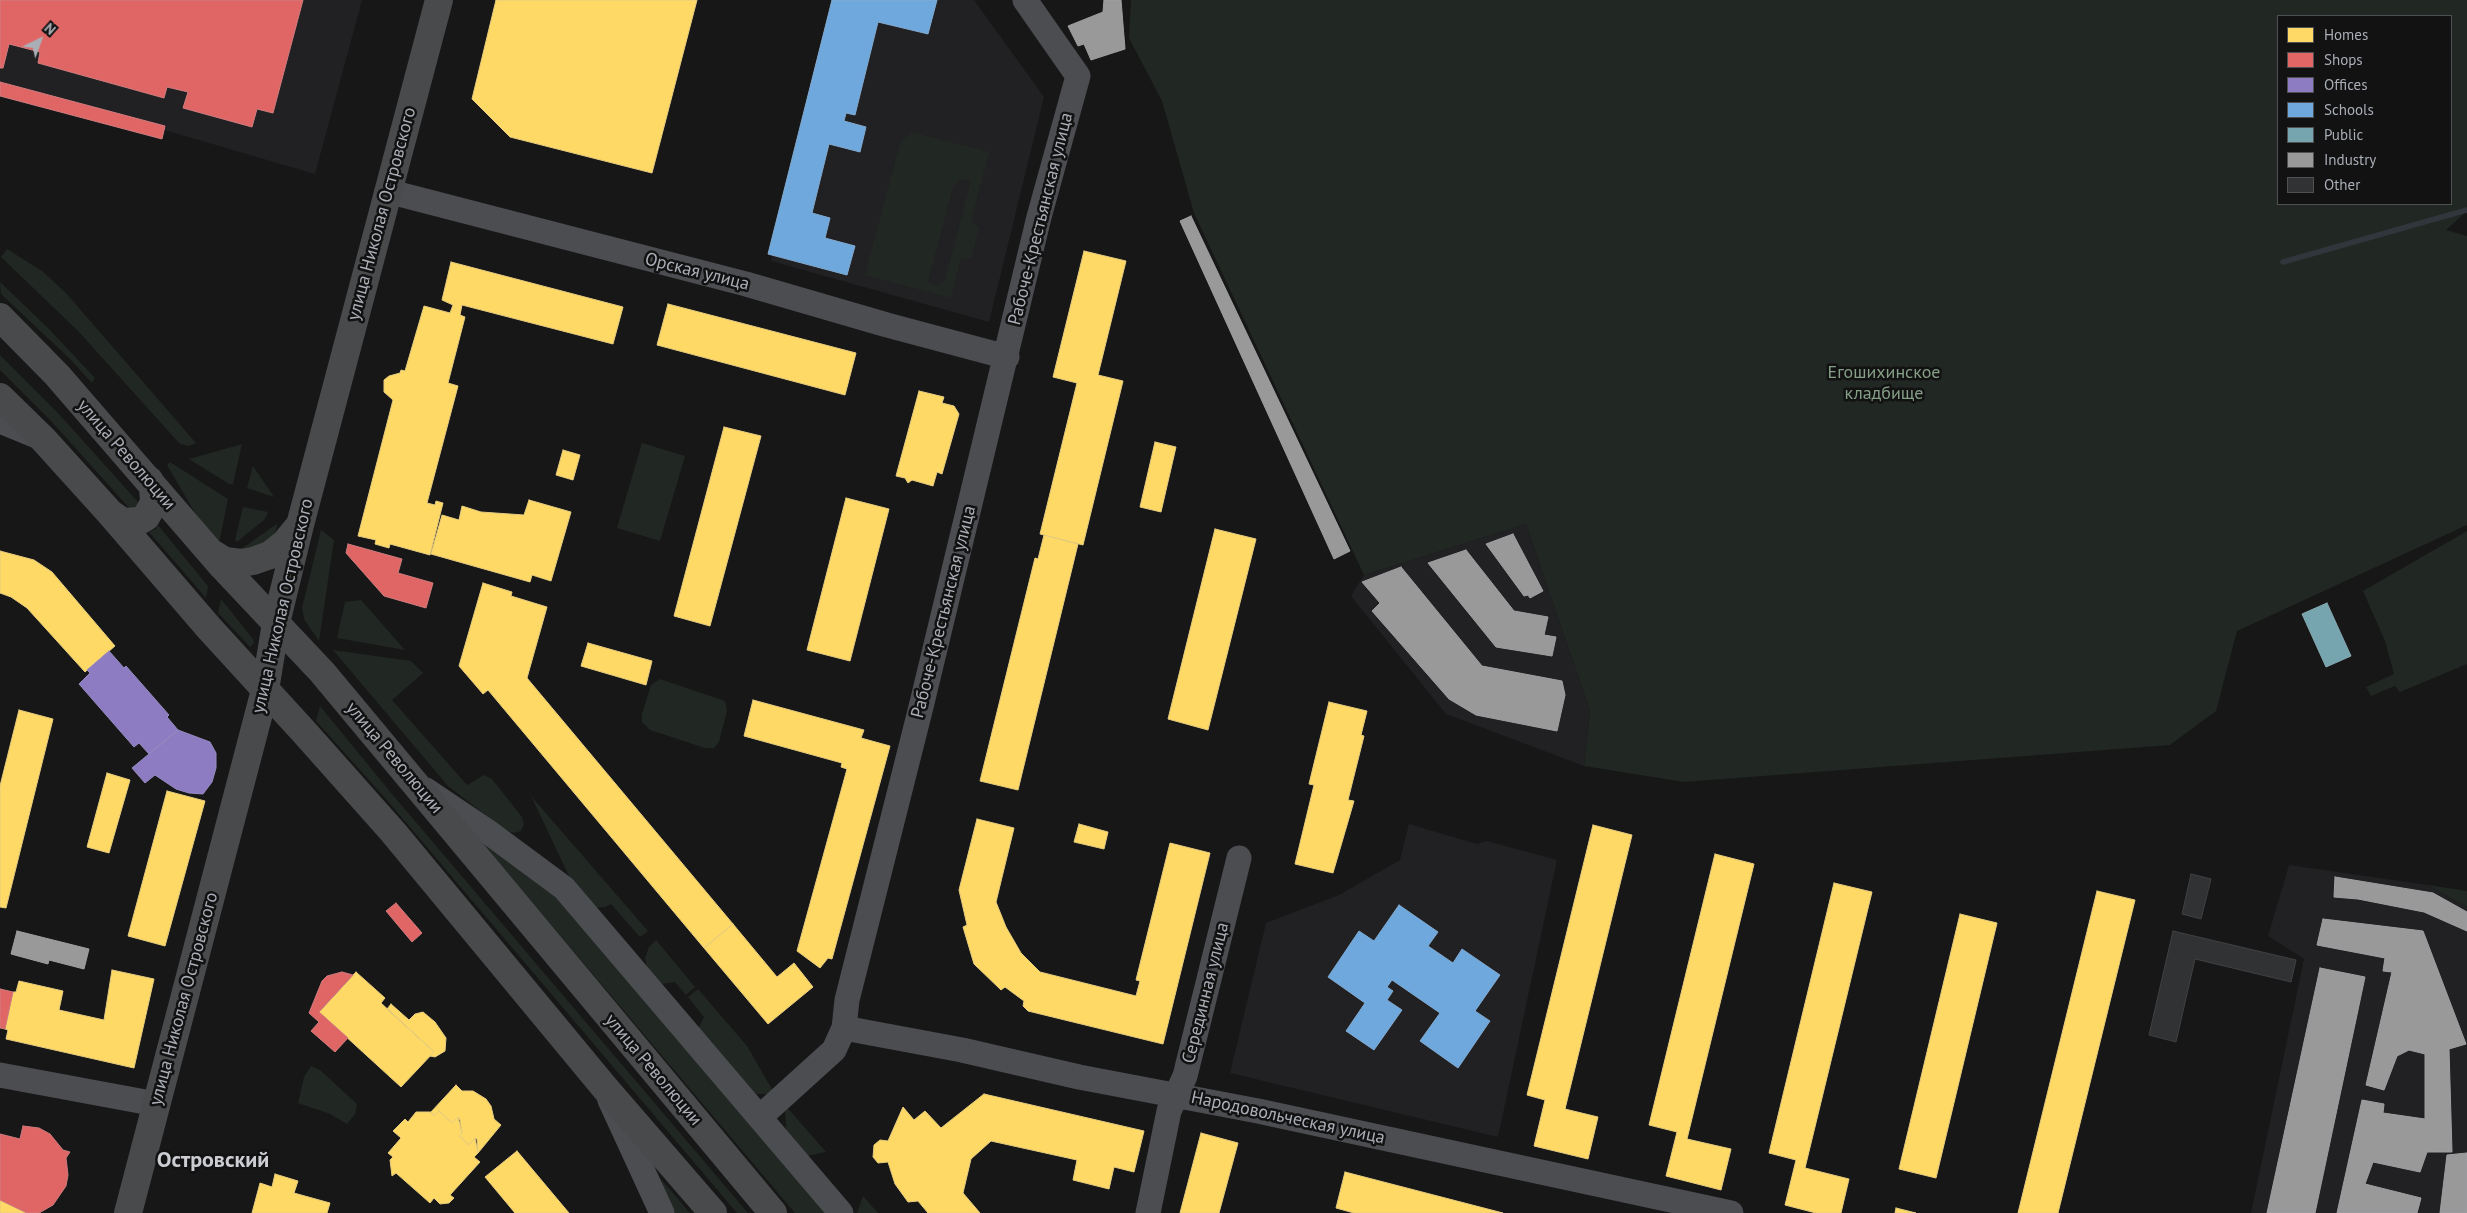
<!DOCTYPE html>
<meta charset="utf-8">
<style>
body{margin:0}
#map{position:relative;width:2467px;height:1213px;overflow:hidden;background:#171718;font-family:"PT Sans",sans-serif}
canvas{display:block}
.legend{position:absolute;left:2277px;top:15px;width:175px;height:190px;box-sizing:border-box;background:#121213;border:1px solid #4f5054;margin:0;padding:6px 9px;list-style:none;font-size:15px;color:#aaaeb6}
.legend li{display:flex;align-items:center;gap:10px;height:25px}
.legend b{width:25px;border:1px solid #4f5054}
.north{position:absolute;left:15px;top:15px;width:50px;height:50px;-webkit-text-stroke:4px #121213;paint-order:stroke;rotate:42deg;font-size:14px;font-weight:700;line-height:20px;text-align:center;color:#aaaeb6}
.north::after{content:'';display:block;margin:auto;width:18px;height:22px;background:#aaaeb6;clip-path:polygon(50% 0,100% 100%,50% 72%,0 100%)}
</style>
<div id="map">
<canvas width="2467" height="1213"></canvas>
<ul class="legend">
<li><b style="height:14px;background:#ffd966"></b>Homes</li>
<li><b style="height:14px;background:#e06666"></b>Shops</li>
<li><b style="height:14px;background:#8e7cc3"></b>Offices</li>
<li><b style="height:14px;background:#6fa8dc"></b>Schools</li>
<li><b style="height:14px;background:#76a5af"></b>Public</li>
<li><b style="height:14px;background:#999"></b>Industry</li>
<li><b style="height:14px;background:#313233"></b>Other</li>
</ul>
<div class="north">N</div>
</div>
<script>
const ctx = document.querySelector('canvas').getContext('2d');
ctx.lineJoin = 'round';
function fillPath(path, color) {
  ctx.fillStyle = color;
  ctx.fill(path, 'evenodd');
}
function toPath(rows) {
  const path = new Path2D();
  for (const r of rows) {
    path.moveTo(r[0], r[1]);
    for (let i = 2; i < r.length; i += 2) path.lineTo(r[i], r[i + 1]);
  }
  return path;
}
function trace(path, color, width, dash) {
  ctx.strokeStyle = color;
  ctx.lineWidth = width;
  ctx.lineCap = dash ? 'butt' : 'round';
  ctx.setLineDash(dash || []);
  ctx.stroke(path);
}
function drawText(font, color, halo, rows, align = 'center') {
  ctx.font = font + ' "PT Sans",sans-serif';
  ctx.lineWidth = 5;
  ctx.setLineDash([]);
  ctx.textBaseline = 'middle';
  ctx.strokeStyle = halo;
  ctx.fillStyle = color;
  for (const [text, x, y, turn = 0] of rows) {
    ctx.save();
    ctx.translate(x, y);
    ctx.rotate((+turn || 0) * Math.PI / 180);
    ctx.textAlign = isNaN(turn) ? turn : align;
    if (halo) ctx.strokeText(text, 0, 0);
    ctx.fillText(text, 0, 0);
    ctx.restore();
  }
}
fillPath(toPath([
 [0,0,362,0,315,174,0,82],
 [832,0,974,0,1044,97,989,322,771,261,772,256,768,254],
 [1526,524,1590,711,1584,766,1446,714,1351,596,1364,575],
 [1409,824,1477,844,1487,841,1557,860,1498,1137,1230,1073,1266,923,1339,895,1400,860],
 [2289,865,2428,885,2467,907,2467,1213,2251,1213,2304,959,2268,936]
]), '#212123');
fillPath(toPath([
 [1131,0,2467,0,2467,211,2446,230,2467,236,2467,525,2237,631,2216,711,2170,745,1684,782,1584,766,1590,711,1526,524,1364,575,1194,213,1162,101,1129,38],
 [2451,16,2451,204,2278,204,2278,16],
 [912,132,989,152,971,222,979,227,972,258,961,258,951,298,865,275,900,143],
 [960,179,971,181,945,280,938,285,928,282,953,187],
 [7,249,42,271,66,293,196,443,189,446,180,444,79,332,1,257],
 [0,282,48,328,95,378,92,383,69,358,1,294],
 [0,355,59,414,138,502,140,506,131,510,52,422,0,370],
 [642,443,685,456,660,541,617,528],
 [242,444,233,484,229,484,189,459],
 [170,462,228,499,219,543,198,518,167,465],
 [253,466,274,497,247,488],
 [243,507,268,512,265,519,237,542,235,540],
 [278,523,271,544,240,550],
 [157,524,208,586,206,598,149,532,156,529],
 [321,530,334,540,319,641,304,619,302,608],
 [2467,531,2467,664,2400,692,2395,686,2371,696,2366,687,2394,674,2385,641,2363,591],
 [221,599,253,639,254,643,250,647,218,613],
 [361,600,405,650,337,638,345,602],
 [333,650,411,661,423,673,392,700,467,785,484,775,492,779,522,817,524,824,521,831,514,833,505,830,448,786],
 [660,679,725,701,727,711,719,742,714,748,705,748,650,730,642,722,642,714,651,685],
 [320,706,392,794,748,1213,737,1213,386,799,316,721],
 [531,796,648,931,640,937,611,904,605,907,595,908,570,878],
 [471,830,562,900,828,1213,795,1213],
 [2428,885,2467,891,2467,907],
 [656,940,695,987,686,995,675,982,661,984,647,968,645,958,649,947],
 [698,989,747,1046,773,1091,768,1094,756,1094,698,1029,704,1017,688,997],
 [311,1066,320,1070,357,1104,355,1114,347,1124,330,1114,298,1103,304,1077],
 [785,1105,826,1152,807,1156,786,1130],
 [647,1163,690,1213,673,1213],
 [863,1196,878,1213,857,1213]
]), '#212722');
const homes = toPath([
 [496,0,697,0,652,173,510,137,472,99,496,0],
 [1084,251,1126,261,1098,375,1123,381,1083,545,1040,534,1077,383,1053,377,1084,251],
 [451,262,623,307,613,344,462,305,460,315,465,317,448,383,458,386,427,503,435,505,436,501,443,503,430,555,390,544,389,548,375,544,376,540,358,536,393,400,384,392,384,380,389,376,400,373,401,370,405,371,424,306,450,313,453,305,442,300,451,262],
 [668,304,856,353,845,395,657,345,668,304],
 [919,391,944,397,942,403,954,406,959,414,942,474,937,472,933,486,912,480,908,483,905,478,896,476,919,391],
 [724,427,761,436,710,626,674,616,724,427],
 [1155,442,1176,447,1161,512,1140,507,1155,442],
 [563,450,580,455,573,480,556,475,563,450],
 [846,498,889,509,850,661,807,650,846,498],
 [529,500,571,512,551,581,532,575,530,582,431,554,442,515,459,520,462,506,481,512,524,515,529,500],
 [1215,529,1256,539,1208,730,1168,719,1215,529],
 [1044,535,1078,544,1018,790,980,781,1035,558,1038,559,1044,535],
 [0,551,34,560,52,572,115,646,85,672,27,608,11,597,0,593,0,551],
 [483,583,512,592,511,596,547,607,527,678,733,924,704,948,488,690,483,694,459,666,483,583],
 [588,643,652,661,646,685,581,666,588,643],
 [753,700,864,730,861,738,890,746,832,959,828,958,820,968,797,951,847,769,841,767,842,763,744,736,753,700],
 [1329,702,1367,711,1361,735,1364,736,1348,800,1354,801,1333,873,1295,864,1314,785,1309,784,1329,702],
 [19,710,53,719,6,908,0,907,0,786,19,710],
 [107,773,130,780,109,853,87,847,107,773],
 [167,791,205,801,165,946,128,936,167,791],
 [977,819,1014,828,996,902,1006,927,1021,953,1040,972,1136,996,1140,981,1136,980,1170,843,1210,853,1163,1044,1028,1011,1023,1006,1024,1001,1005,987,1001,990,974,964,963,927,967,925,959,890,977,819],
 [1079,824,1108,832,1104,849,1074,842,1079,824],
 [1593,825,1632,835,1565,1109,1598,1117,1588,1159,1534,1146,1545,1100,1527,1095,1593,825],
 [1715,854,1754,864,1687,1139,1731,1149,1721,1190,1666,1176,1677,1132,1649,1125,1715,854],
 [1834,883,1872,892,1805,1168,1849,1179,1841,1213,1816,1213,1785,1205,1796,1160,1769,1153,1834,883],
 [2097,891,2135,900,2058,1213,2018,1213,2097,891],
 [1960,914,1997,923,1936,1178,1899,1169,1960,914],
 [733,924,777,977,794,963,813,987,768,1024,704,948,733,924],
 [112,970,154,979,134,1068,6,1039,8,1030,5,1029,13,992,16,992,19,981,63,991,59,1010,104,1020,112,970],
 [356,972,385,998,381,1003,434,1052,401,1087,319,1012,356,972],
 [391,1004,409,1020,415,1014,423,1012,435,1022,446,1038,445,1051,435,1057,430,1056,434,1052,387,1009,391,1004],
 [456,1085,462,1091,473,1091,486,1099,491,1106,494,1119,501,1125,478,1153,475,1138,469,1145,459,1136,462,1133,458,1117,452,1123,439,1111,434,1116,431,1112,456,1085],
 [984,1094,1144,1131,1134,1172,1114,1167,1109,1189,1073,1180,1077,1160,991,1141,971,1159,963,1193,980,1213,928,1213,918,1201,908,1202,895,1184,888,1162,878,1163,873,1157,874,1145,880,1140,888,1141,903,1107,914,1120,925,1111,941,1128,984,1094],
 [439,1111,452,1123,458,1117,460,1120,462,1133,459,1136,469,1145,475,1138,477,1139,478,1153,474,1157,480,1162,450,1195,454,1198,449,1203,440,1204,434,1198,430,1203,396,1173,392,1176,390,1160,393,1157,388,1153,401,1138,393,1131,405,1119,408,1122,416,1112,431,1112,434,1116,439,1111],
 [1201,1133,1238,1143,1219,1213,1180,1213,1201,1133],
 [517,1151,569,1213,515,1213,485,1177,517,1151],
 [1345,1172,1503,1213,1354,1213,1336,1208,1345,1172],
 [275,1174,298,1181,294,1193,330,1203,327,1213,252,1213,260,1183,272,1187,275,1174],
 [0,1200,27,1213,0,1213,0,1200],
 [1896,1208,1916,1213,1895,1213,1896,1208]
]);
fillPath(homes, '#ffd966');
trace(homes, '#e6cc7e', 1);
const shops = toPath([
 [0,0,303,0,273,113,257,109,252,127,183,108,188,92,167,87,164,98,38,63,40,52,9,44,3,68,0,68,0,0],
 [0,82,165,126,162,139,0,96,0,82],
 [348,544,402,559,398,573,433,583,426,608,384,596,346,553,348,544],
 [396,903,422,933,412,942,386,911,396,903],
 [342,972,353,975,319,1012,348,1038,335,1052,311,1031,319,1022,309,1013,322,981,327,976,342,972],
 [0,989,13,992,5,1029,0,1028,0,989],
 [23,1126,39,1128,50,1134,63,1150,70,1152,66,1158,68,1175,66,1186,53,1205,39,1213,27,1213,0,1200,0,1134,20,1139,23,1126]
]);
fillPath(shops, '#e06666');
trace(shops, '#d07c7e', 1);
const offices = toPath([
 [109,651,124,668,126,666,169,715,167,717,178,730,149,754,139,743,134,747,79,684,90,673,87,670,109,651],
 [178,730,210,742,216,753,216,768,212,782,203,794,189,793,176,789,155,775,145,783,132,768,178,730]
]);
fillPath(offices, '#8e7cc3');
trace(offices, '#968bbf', 1);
const schools = toPath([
 [832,0,937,0,928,34,878,22,855,115,846,113,844,121,866,127,860,152,829,144,812,213,830,218,825,238,855,246,847,275,768,254,832,0],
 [1399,905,1438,932,1428,946,1453,963,1462,949,1500,975,1475,1011,1490,1021,1458,1068,1420,1041,1440,1013,1392,980,1387,987,1393,991,1387,1000,1402,1010,1374,1050,1346,1031,1365,1003,1328,977,1359,931,1374,941,1399,905]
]);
fillPath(schools, '#6fa8dc');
trace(schools, '#81aad1', 1);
const public = toPath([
 [2327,603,2351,656,2326,667,2302,614,2327,603]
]);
fillPath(public, '#76a5af');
trace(public, '#86a8b1', 1);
const industry = toPath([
 [1104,0,1121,0,1125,49,1091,60,1084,44,1078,46,1068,26,1103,12,1104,0],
 [1191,216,1350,551,1334,559,1180,221,1191,216],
 [1513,534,1543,591,1530,598,1528,595,1524,596,1486,544,1513,534],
 [1466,550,1514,611,1548,617,1544,635,1556,637,1552,656,1496,647,1428,563,1466,550],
 [1401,567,1482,666,1562,681,1565,695,1557,731,1476,715,1449,699,1372,611,1380,603,1362,582,1401,567],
 [2335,877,2433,893,2467,912,2467,931,2424,912,2358,899,2334,897,2335,877],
 [2323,919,2423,931,2466,1044,2449,1049,2452,1152,2427,1152,2420,1172,2373,1162,2365,1184,2421,1198,2417,1213,2337,1213,2362,1100,2384,1104,2383,1113,2425,1119,2425,1054,2409,1050,2397,1056,2384,1090,2366,1085,2392,972,2383,971,2385,958,2317,945,2323,919],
 [17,931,89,949,84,969,49,960,48,964,11,954,17,931],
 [2320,968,2365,977,2315,1213,2267,1213,2320,968],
 [2467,1153,2467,1213,2440,1213,2447,1155,2467,1153]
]);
fillPath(industry, '#999');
trace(industry, '#9e9fa2', 1);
trace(toPath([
 [2283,262,2467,210]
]), '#30363c', 5.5);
const building = toPath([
 [2191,874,2211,879,2201,919,2182,914,2191,874],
 [2173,931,2296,960,2291,982,2195,959,2176,1042,2149,1035,2173,931]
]);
fillPath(building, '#313233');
trace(building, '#404144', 1);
trace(toPath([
 [387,191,746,284,887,325,1007,357],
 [0,421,39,437],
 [426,790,487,831,564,888,841,1213],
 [844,1028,962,1050,1079,1077,1258,1111,1731,1213],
 [0,1075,156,1104],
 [610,1100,662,1213],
 [760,1117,834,1050,844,1028,847,1000,921,707,1039,217,1078,76,1025,0],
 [1148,1213,1169,1111,1185,1076,1239,858]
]), '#4c4d50', 25);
trace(toPath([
 [0,317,57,375,223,567,322,672,773,1213],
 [0,397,43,439,110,513,209,628,305,733,393,832,605,1088,713,1213],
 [110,513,123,522,139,521,146,517,154,503,153,487,149,480],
 [210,552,225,561,241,563,253,561,270,555,285,543,299,526],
 [128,1213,265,690,276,623,300,525,439,0]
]), '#494a4c', 28);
drawText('18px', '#aaaeb6', '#121213', [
 ["улица Николая Островского",382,214,-75],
 ["Рабоче-Крестьянская улица",1041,219,-76],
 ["Орская улица",697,272,14],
 ["улица Революции",126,455,49],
 ["улица Николая Островского",283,606,-77],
 ["Рабоче-Крестьянская улица",944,612,-76],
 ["улица Революции",394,758,50],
 ["Серединная улица",1206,993,-76],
 ["улица Николая Островского",184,999,-75],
 ["улица Революции",653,1070,50],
 ["Народовольческая улица",1288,1118,12]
]);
drawText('18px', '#849f86', '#121213', [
 ["Егошихинское",1884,373],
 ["кладбище",1884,394]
]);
drawText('bold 22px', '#cbcdd3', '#121213', [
 ["Островский",213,1161]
]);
</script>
